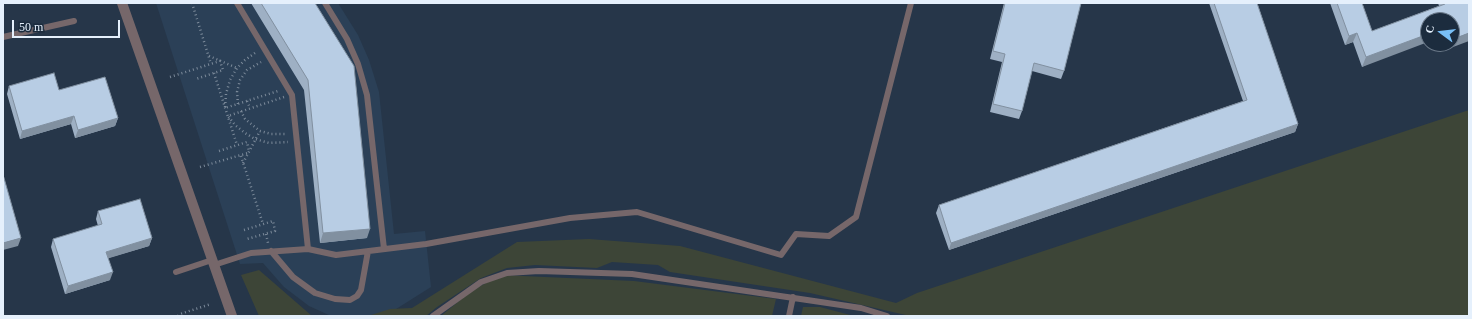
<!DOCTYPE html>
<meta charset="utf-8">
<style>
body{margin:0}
#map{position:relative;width:1472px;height:319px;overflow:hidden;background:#263649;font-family:Georgia,serif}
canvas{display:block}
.frame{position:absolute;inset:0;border:4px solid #e5f0fc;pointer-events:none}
.north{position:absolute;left:1420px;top:12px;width:40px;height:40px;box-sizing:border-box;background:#1c2c3e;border:1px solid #6c7a8a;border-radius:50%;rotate:285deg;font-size:11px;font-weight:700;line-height:16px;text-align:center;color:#e5f0fc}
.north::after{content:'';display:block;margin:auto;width:14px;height:18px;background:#78bff7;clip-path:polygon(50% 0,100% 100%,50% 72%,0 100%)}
.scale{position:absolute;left:12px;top:20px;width:108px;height:18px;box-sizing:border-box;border:2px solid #e5f0fc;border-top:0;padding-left:5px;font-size:12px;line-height:14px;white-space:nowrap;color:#e5f0fc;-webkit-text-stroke:3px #1c2c3e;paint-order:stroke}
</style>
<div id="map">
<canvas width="1472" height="319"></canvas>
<div class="frame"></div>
<div class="north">С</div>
<div class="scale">50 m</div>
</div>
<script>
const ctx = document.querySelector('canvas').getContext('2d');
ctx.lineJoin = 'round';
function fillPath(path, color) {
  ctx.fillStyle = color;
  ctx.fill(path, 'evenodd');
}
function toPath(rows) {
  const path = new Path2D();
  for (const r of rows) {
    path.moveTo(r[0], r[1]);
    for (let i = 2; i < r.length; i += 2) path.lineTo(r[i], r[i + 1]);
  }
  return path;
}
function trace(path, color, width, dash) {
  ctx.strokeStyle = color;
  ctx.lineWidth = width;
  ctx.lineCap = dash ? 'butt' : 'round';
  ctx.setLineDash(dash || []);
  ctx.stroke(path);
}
fillPath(toPath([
 [156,3,338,3,358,35,369,60,379,92,394,234,425,231,431,287,385,316,331,316,309,306,284,287,263,263,240,264]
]), '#2b4057');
fillPath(toPath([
 [1469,110,1469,316,910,316,810,293,670,272,658,265,612,262,597,268,535,265,507,268,481,278,437,307,426,316,368,316,390,309,412,308,517,242,589,239,680,246,896,303,917,293],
 [259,270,312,316,259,316,241,275],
 [501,275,634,281,776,299,772,316,441,316,471,291],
 [803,307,820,307,854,316,801,316]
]), '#3d4537');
trace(toPath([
 [192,3,211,64],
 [255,53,245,60,237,68,230,80,226,94,225,108,278,91],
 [209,56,237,68],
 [214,73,237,145],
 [170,77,220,61,223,70,196,79],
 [284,97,228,116,235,125,245,133,255,139,269,143,288,142],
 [247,101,250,108],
 [238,104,237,92,240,80,247,70,261,62],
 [241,111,245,119,260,131,271,134,287,134],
 [219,151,247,142,249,151],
 [241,156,263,224],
 [243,163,260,131],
 [200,167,248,153],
 [244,230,273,221,275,231,247,239],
 [266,234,268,243],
 [178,316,180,314,211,304]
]), '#7c8a9a', 2.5, [1, 3]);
trace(toPath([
 [237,3,292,95,308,249],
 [325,3,347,39,358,64,367,95,384,249],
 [3,37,74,21],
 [271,251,293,277,315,293,335,299,350,300,357,296,361,290,368,251],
 [214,265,251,253,308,249,336,255,426,244,570,218,637,212,781,255,796,234,829,236,856,217,911,3],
 [176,272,212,260],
 [433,316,481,282,507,273,539,271,632,274,861,308,887,316],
 [789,316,793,297]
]), '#76676a', 6);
trace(toPath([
 [122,3,232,316]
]), '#76676a', 10);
fillPath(toPath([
 [251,3,315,3,367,238,320,243,304,90],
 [1004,3,1081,3,1064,71,1061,79,1032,71,1022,111,1019,119,990,112,1002,62,990,59],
 [1209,3,1257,3,1298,124,1295,132,949,250,936,213,939,205,1243,101],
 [1330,3,1362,3,1372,31,1439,6,1438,3,1469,3,1453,47,1452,44,1452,20,1362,67,1353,42,1345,45],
 [9,86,59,90,118,118,115,126,75,138,71,124,20,139,7,94],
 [98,211,152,238,149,246,108,258,110,280,65,294,51,247,53,239,98,226,96,219]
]), '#9eb0c4');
fillPath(toPath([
 [1357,33,1353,42,1345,45,1349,36],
 [1469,33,1469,41,1453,47,1456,38],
 [1428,34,1428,42,1362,67,1366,57],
 [74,116,71,124,20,139,22,131],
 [118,118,115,126,75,138,78,130],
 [1298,124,1295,132,949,250,951,243],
 [370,229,367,238,320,243,323,233],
 [21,238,18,246,3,250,3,243],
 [152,238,149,246,103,260,106,252],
 [113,272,110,280,65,294,68,286]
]), '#8190a0');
const building = toPath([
 [261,3,315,3,354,66,370,229,323,233,308,80,261,3],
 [1005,3,1081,3,1064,71,1034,63,1022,111,993,104,1005,54,993,51,1005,3],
 [1214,3,1257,3,1298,124,951,243,939,205,1247,100,1214,3],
 [1337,3,1362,3,1372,31,1445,4,1445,3,1469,3,1469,33,1456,38,1452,25,1452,20,1428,20,1428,34,1366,57,1357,33,1349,36,1337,3],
 [54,73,59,90,105,77,118,118,78,130,74,116,22,131,9,86,54,73],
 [4,178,21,238,3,243,3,179,4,178],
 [140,199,152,238,106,252,113,272,68,286,53,239,102,224,98,211,140,199]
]);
fillPath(building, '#b8cde4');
trace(building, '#8190a0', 1);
</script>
